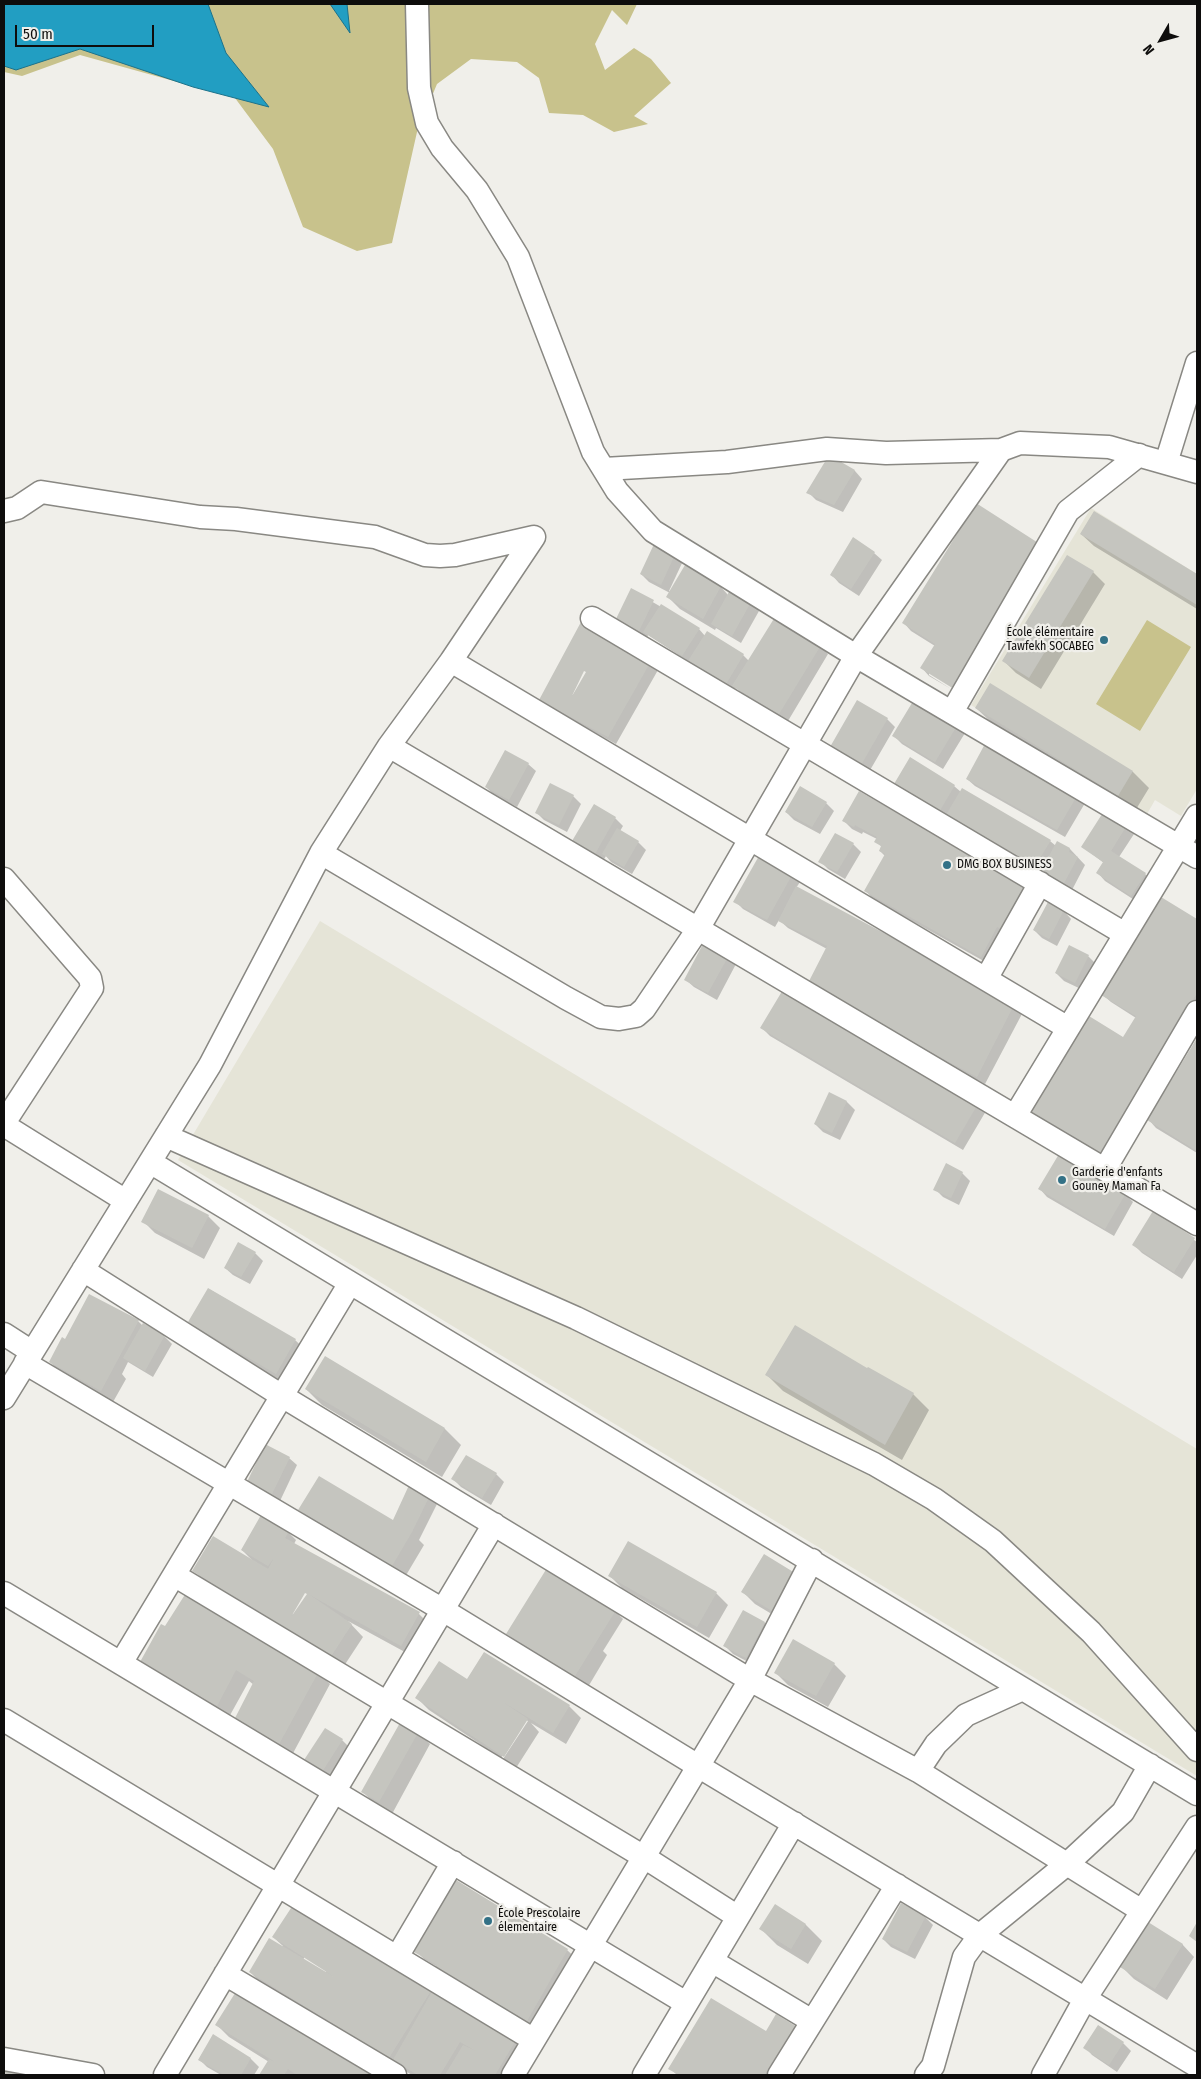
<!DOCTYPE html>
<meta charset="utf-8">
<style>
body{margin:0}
#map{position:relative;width:1201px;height:2079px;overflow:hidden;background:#f0efea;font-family:"Fira Sans Condensed",sans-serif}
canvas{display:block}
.frame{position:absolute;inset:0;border:5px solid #0e0d0c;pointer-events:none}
.north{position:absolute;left:1136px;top:15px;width:50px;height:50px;-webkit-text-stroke:4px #f0efea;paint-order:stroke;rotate:232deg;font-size:14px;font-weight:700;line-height:20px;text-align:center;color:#0e0d0c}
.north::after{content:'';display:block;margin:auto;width:18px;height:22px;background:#0e0d0c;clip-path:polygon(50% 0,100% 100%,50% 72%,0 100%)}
.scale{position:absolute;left:15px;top:25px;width:139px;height:22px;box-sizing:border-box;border:2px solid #0e0d0c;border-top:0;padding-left:6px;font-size:15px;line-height:18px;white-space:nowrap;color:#0e0d0c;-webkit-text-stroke:4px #f0efea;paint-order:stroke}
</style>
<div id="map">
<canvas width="1201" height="2079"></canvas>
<div class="frame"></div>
<div class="north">N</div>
<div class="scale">50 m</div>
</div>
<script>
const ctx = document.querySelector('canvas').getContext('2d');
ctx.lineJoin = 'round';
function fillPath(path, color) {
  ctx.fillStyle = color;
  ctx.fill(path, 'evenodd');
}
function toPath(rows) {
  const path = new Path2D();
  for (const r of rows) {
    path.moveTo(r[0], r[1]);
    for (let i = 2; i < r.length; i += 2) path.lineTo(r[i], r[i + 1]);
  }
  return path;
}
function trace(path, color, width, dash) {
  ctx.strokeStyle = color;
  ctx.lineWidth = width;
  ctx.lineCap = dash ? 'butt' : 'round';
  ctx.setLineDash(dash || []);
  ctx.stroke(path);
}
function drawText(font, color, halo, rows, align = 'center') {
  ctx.font = font + ' "Fira Sans Condensed",sans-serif';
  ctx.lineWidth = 4.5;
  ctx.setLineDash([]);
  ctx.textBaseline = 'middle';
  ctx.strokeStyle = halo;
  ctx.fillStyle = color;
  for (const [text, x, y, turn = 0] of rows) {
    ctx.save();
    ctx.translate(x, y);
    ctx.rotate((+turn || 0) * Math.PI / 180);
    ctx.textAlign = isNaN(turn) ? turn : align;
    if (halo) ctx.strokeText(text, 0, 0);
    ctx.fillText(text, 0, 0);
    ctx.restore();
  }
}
fillPath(toPath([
 [1091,508,1197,574,1197,789,1181,816,1155,800,1147,814,971,705],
 [320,921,1197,1449,1197,1776,178,1160]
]), '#e5e4d7');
fillPath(toPath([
 [4,4,637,4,627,25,612,10,595,44,605,70,634,48,651,59,671,83,634,116,648,124,614,132,583,115,549,113,539,78,517,62,471,59,437,84,417,132,392,243,357,251,303,227,273,149,235,98,80,55,22,76,4,72],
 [1147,620,1191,647,1140,731,1096,704]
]), '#c8c28c');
const water = toPath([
 [4,4,208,4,226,53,269,107,193,87,80,49,16,70,4,66,4,4],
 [330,4,347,4,350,33,330,4]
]);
fillPath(water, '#229ec2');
trace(water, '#1c728b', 1);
fillPath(toPath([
 [829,456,855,471,862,479,843,512,816,500,808,492],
 [1094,512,1197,576,1197,609,1094,546,1081,534],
 [656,543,683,561,669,591,671,592,685,567,721,587,728,595,751,603,759,611,741,643,716,628,715,630,680,609,668,597,670,593,649,582,641,574],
 [1042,547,1054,559,994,654,963,696,929,676,922,668,935,646,911,631,904,623],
 [929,672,960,692,959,694,929,675],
 [874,553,882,560,859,596,839,583,832,575],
 [1093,572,1105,584,1041,689,1016,673,1004,661],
 [632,590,699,629,705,636,743,655,749,661,820,646,828,654,788,721,742,693,736,688,734,691,698,668,691,662,691,663,648,635,647,638,625,626,617,619],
 [581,624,658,670,616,744,549,707,541,699],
 [584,669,588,671,573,695,571,694],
 [990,685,1133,772,1149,788,1135,811,993,724,976,708],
 [916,700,965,733,943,769,902,744,894,736],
 [887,719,895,727,869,772,839,755],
 [986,744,1085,803,1065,837,975,786,967,779],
 [910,759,954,786,961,792,1050,841,1056,846,1070,849,1085,865,1072,890,1051,879,1044,872,1042,874,903,792],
 [528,764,536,771,517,807,494,795,486,787],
 [860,793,1025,887,1032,894,989,964,873,899,866,891,885,856,880,851,882,847,876,841,877,839,863,832,862,834,852,829,844,821],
 [573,796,581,804,567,832,544,820,537,813],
 [826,803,834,811,820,834,794,820,786,812],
 [615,818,623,826,620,831,638,842,646,850,632,874,611,862,606,856,603,861,582,849,574,841],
 [1126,826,1134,834,1119,857,1145,874,1153,881,1139,903,1105,881,1098,873,1104,863,1083,847],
 [853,844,861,852,845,879,828,869,820,861],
 [792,874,800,882,796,888,1023,1012,985,1084,816,992,827,949,788,928,779,920,775,927,743,909,735,901],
 [1161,898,1197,920,1197,1014,1108,1161,1040,1120,1033,1112,1123,1039,1136,1018,1111,1002,1103,995],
 [1048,903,1064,911,1071,919,1057,946,1042,938,1034,930],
 [705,944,736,964,717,1000,694,987,686,980],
 [1088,956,1096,964,1083,990,1064,981,1056,973],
 [785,989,986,1111,963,1150,770,1036,762,1028],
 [1197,1041,1197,1153,1156,1128,1149,1120],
 [829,1094,847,1102,855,1110,840,1140,823,1132,815,1124],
 [962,1173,970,1181,959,1205,943,1197,935,1189],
 [1040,1189,1125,1194,1133,1202,1114,1236,1047,1197],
 [1154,1213,1197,1242,1197,1255,1182,1279,1142,1253,1134,1245],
 [208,1216,220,1228,204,1259,155,1233,143,1221],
 [255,1253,263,1261,250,1284,233,1275,225,1268],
 [209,1289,295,1340,308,1352,288,1385,202,1334,190,1322],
 [138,1321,143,1326,143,1324,164,1336,172,1344,153,1377,128,1362,122,1374,126,1379,113,1402,62,1374,50,1362,70,1343],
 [325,1358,445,1429,461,1445,442,1477,322,1405,306,1389],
 [867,1370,913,1394,929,1410,902,1460,783,1391,767,1375],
 [289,1458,297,1465,280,1501,257,1489,249,1482],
 [496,1474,504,1482,491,1505,461,1487,453,1479],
 [411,1485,438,1502,419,1540,424,1545,405,1577,312,1522,300,1510,393,1522],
 [288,1532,296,1540,294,1544,419,1614,431,1626,414,1657,348,1621,363,1637,342,1669,206,1583,194,1570,252,1560,242,1550],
 [305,1591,309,1594,294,1615,292,1614],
 [795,1574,785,1622,755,1604,743,1592],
 [610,1576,716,1593,728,1605,709,1638,622,1588],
 [615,1611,623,1619,603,1651,607,1655,588,1687,520,1646,508,1634],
 [744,1612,765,1623,772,1631,754,1665,733,1654,725,1646],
 [484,1653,569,1706,581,1718,566,1744,531,1723,539,1732,516,1768,503,1759,528,1721,526,1720,501,1758,429,1710,417,1698,467,1681],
 [141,1662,318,1672,330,1684,291,1757,247,1733,254,1685,249,1681,229,1717,153,1674],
 [834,1664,846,1676,828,1707,788,1685,776,1673],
 [418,1732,430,1744,392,1814,375,1804,363,1792],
 [342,1740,350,1748,330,1779,314,1768],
 [479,1895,567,1950,580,1962,539,2032,449,1979,436,1966,424,1959,416,1951],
 [295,1903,515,2041,523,2049,507,2075,412,2075,262,1984,250,1972,283,1946,273,1937],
 [305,1956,327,1970,325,1973,303,1960],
 [902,1904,925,1917,933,1925,915,1959,891,1947,883,1939],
 [775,1906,806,1925,822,1941,808,1964,777,1945,761,1929],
 [1182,1944,1194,1957,1167,2000,1134,1979,1122,1967],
 [237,1992,371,2075,260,2075,269,2062,229,2037,217,2025],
 [213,2036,251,2059,259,2067,254,2075,221,2075,207,2067,199,2059],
 [1123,2043,1131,2051,1117,2072,1092,2055,1085,2047],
 [670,2068,787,2075,677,2075]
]), '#0003');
fillPath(toPath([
 [829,455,855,470,834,505,806,493],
 [976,503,1043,546,954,689,920,668,935,644,902,623],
 [1094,511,1197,574,1197,605,1080,534],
 [853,537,875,552,851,589,830,575],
 [655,542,676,552,661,585,640,574],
 [1067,555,1094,571,1029,678,1002,661],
 [685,565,721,586,703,619,666,597],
 [631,588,654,600,639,631,616,619],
 [730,590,751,602,732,636,711,624],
 [661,604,700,628,682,656,643,632],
 [775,617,821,645,779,714,732,686],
 [581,622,651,661,608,737,539,700],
 [584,671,586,672,571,698],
 [707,631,744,654,726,684,688,661],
 [990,683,1133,771,1118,796,975,708],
 [915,698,958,724,935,762,892,736],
 [857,700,888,718,861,765,830,747],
 [986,742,1078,794,1057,830,966,779],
 [505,750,529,763,509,800,485,787],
 [910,757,955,785,939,812,894,784],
 [550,783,574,795,559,825,535,813],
 [800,786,827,802,812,827,785,812],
 [962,788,1051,840,1034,868,946,815],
 [859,791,1025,886,1001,929,997,927,981,957,864,891,885,854,879,851,881,846,874,842,877,837,855,825,854,827,842,821],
 [594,804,616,817,595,854,572,841],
 [1104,811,1127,825,1111,851,1146,873,1131,896,1096,873,1103,862,1081,847],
 [617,828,639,841,624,867,602,854],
 [835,833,854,843,837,872,818,862],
 [1057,841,1070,848,1069,852,1078,857,1064,883,1041,871],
 [760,854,793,873,767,920,733,902],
 [796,886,1015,1003,977,1077,807,985,827,946,778,921],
 [1161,897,1197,919,1197,993,1100,1154,1031,1112,1089,1016,1123,1037,1136,1016,1101,995],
 [1048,902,1064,910,1049,939,1033,930],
 [704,942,729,955,708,993,684,980],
 [1069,945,1089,955,1075,983,1055,973],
 [784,988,979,1102,955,1143,760,1028],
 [1197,1038,1197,1151,1147,1120],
 [829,1092,847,1101,832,1133,814,1124],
 [1059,1154,1126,1193,1105,1229,1038,1189],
 [946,1163,963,1172,951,1198,933,1190],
 [158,1189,209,1215,192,1248,141,1222],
 [1153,1211,1195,1238,1174,1272,1132,1245],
 [238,1242,256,1252,241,1277,224,1268],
 [208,1288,296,1339,276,1374,188,1322],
 [89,1294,139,1320,101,1391,49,1362,62,1337,65,1339],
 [143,1323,165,1335,145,1371,123,1358],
 [795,1325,867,1368,868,1367,914,1393,885,1445,765,1375],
 [325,1356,445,1428,426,1462,305,1389],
 [265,1444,290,1457,272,1494,247,1482],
 [466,1455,497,1473,482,1498,451,1479],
 [319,1476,393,1520,410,1483,431,1493,412,1532,392,1566,298,1510],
 [261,1515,289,1531,285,1538,420,1612,401,1646,310,1595,352,1624,330,1658,284,1627,192,1571,213,1536,268,1569,274,1558,268,1566,241,1550],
 [305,1593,307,1594,291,1617],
 [628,1541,717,1592,697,1627,608,1576],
 [764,1554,795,1573,772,1611,741,1592],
 [547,1568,616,1610,575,1676,506,1634],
 [186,1593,319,1671,278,1746,233,1722,254,1681,236,1670,217,1706,140,1662,161,1624,165,1626],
 [743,1610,765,1622,746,1658,723,1646],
 [793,1639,835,1663,816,1696,774,1673],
 [484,1652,570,1705,553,1733,503,1702,528,1719,504,1757,415,1698,439,1661,467,1679],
 [401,1721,419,1731,379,1802,361,1792],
 [325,1728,343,1739,322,1772,304,1760],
 [456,1880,568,1949,527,2021,435,1967,437,1965,414,1952],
 [295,1902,432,1989,389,2058,249,1972,269,1938,336,1978,272,1937],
 [901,1903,926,1916,907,1952,882,1939],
 [775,1904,806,1924,791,1949,759,1929],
 [1148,1922,1183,1944,1155,1989,1120,1967],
 [1197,1922,1197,1942,1189,1936],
 [237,1990,374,2075,297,2075,288,2069,284,2075,259,2075,269,2059,275,2062,215,2025],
 [433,1990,516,2040,495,2075,445,2075,463,2045,476,2051,460,2042,440,2075,418,2075,393,2060],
 [711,1998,766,2031,776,2014,797,2027,769,2075,679,2075,668,2069],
 [1098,2025,1124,2042,1109,2065,1083,2048],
 [213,2034,251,2058,241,2075,224,2075,198,2060],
 [4,2069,29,2074,29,2075,4,2075]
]), '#c5c5bf');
const minor = toPath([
 [417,4,419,88,427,123,442,148,477,190,518,257,593,452,617,491,653,531,856,656,1197,857],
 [1166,463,1197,363],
 [604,469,727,462,827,449,886,453,1001,450,1020,443,1109,447,1197,472],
 [4,511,17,508,41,492,200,517,236,519,375,537,425,555,440,556,455,555,534,537,451,661,389,746,321,853,210,1065,4,1398],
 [592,618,1125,934],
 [451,661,1068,1028],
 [952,712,1068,511,1139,455],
 [389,746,1197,1224],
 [321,853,566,998,601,1017,619,1019,636,1016,644,1009,698,929,856,656,1001,450],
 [4,879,90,978,92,988,4,1123],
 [986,979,1040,883],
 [1015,1116,1197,816],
 [4,1125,126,1201],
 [166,1136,576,1318,874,1464,934,1499,993,1541,1091,1632,1197,1750],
 [150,1162,1197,1794],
 [1105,1169,1197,1012],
 [83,1270,282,1396,750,1680,918,1771,1142,1911],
 [4,1334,32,1352],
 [25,1363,443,1610,698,1766,1197,2066],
 [174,1575,644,1857,738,1917],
 [4,1593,686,2003],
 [121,1663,350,1283],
 [4,1720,534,2040],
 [918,1771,936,1744,966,1715,1023,1689],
 [397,1957,453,1862],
 [712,1961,812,2021],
 [225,1974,395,2075],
 [4,2059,93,2075],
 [165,2075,494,1524],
 [513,2075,750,1680,812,1560],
 [644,2075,794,1823],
 [779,2075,897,1885],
 [926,2075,933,2066,964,1957,980,1935,1067,1864,1123,1812,1150,1765],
 [1043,2075,1085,1999,1197,1827]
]);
trace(minor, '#898883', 25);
trace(minor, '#fff', 22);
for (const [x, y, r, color] of [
 [1104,640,5,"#337186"],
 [947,865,5,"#337186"],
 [1062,1180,5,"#337186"],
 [488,1921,5,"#337186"]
]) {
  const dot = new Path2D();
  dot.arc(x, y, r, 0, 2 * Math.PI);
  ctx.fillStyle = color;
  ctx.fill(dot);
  trace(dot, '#f0efea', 2);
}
drawText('12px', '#0e0d0c', '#f0efea', [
 ["École élémentaire",1094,633,"right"],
 ["Tawfekh SOCABEG",1094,647,"right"],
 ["DMG BOX BUSINESS",957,865],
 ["Garderie d'enfants",1072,1173],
 ["Gouney Maman Fa",1072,1187],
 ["École Prescolaire",498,1914],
 ["élementaire",498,1928]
], 'left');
</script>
